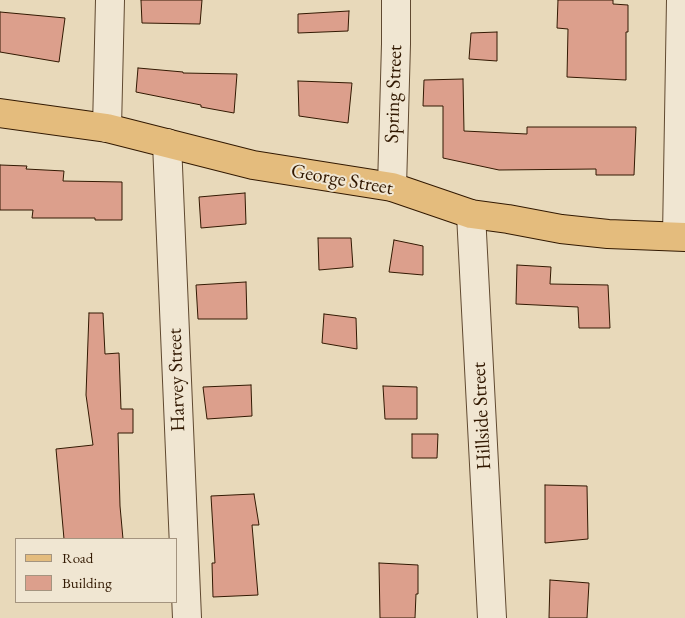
<!DOCTYPE html>
<style>
body{margin:0}
#map{position:relative;width:685px;height:618px;overflow:hidden;background:#e8d9ba;font-family:"EB Garamond",serif}
canvas{display:block}
.legend{position:absolute;left:15px;top:538px;width:162px;height:65px;box-sizing:border-box;background:#f0e6d2;border:1px solid #a4947f;margin:0;padding:6px 9px;list-style:none;font-size:15px;color:#321902}
.legend li{display:flex;align-items:center;gap:10px;height:25px}
.legend b{width:25px;border:1px solid #a4947f}
</style>
<div id="map">
<canvas width="685" height="618"></canvas>
<ul class="legend">
<li><b style="height:6px;background:#e4bc7d"></b>Road</li>
<li><b style="height:14px;background:#dc9f8c"></b>Building</li>
</ul>
</div>
<script>
const ctx = document.querySelector('canvas').getContext('2d');
ctx.lineJoin = 'round';
function fillPath(path, color) {
  ctx.fillStyle = color;
  ctx.fill(path, 'evenodd');
}
function toPath(rows) {
  const path = new Path2D();
  for (const r of rows) {
    path.moveTo(r[0], r[1]);
    for (let i = 2; i < r.length; i += 2) path.lineTo(r[i], r[i + 1]);
  }
  return path;
}
function trace(path, color, width, dash) {
  ctx.strokeStyle = color;
  ctx.lineWidth = width;
  ctx.lineCap = dash ? 'butt' : 'round';
  ctx.setLineDash(dash || []);
  ctx.stroke(path);
}
function drawText(font, color, halo, rows, align = 'center') {
  ctx.font = font + ' "EB Garamond",serif';
  ctx.lineWidth = 4;
  ctx.setLineDash([]);
  ctx.textBaseline = 'middle';
  ctx.strokeStyle = halo;
  ctx.fillStyle = color;
  for (const [text, x, y, turn = 0] of rows) {
    ctx.save();
    ctx.translate(x, y);
    ctx.rotate((+turn || 0) * Math.PI / 180);
    ctx.textAlign = isNaN(turn) ? turn : align;
    if (halo) ctx.strokeText(text, 0, 0);
    ctx.fillText(text, 0, 0);
    ctx.restore();
  }
}
const building = toPath([
 [141,0,202,0,200,24,142,23,141,0],
 [558,0,613,0,613,4,628,5,628,32,626,32,626,80,567,77,568,29,557,28,558,0],
 [349,11,348,31,298,33,298,14,349,11],
 [0,12,65,18,59,62,0,52,0,12],
 [497,32,497,61,469,59,471,33,497,32],
 [138,68,183,72,183,73,237,74,234,113,201,107,201,105,136,92,138,68],
 [463,79,464,131,527,134,527,127,636,127,634,175,596,175,596,169,499,170,443,158,443,106,423,106,424,80,463,79],
 [298,81,352,83,348,123,299,116,298,81],
 [0,165,27,166,26,169,64,171,63,181,122,182,122,220,95,220,95,218,32,218,33,210,0,210,0,165],
 [245,193,246,224,201,228,199,197,245,193],
 [318,238,351,238,353,267,319,270,318,238],
 [394,240,423,246,423,275,389,272,394,240],
 [517,265,551,267,550,284,608,285,610,328,579,328,578,307,516,304,517,265],
 [246,282,247,319,198,319,196,285,246,282],
 [89,313,103,313,105,354,119,353,121,409,133,409,133,433,118,433,120,506,123,539,64,539,56,449,93,445,86,395,89,313],
 [324,314,356,318,357,349,322,343,324,314],
 [251,385,252,416,207,419,203,387,251,385],
 [383,386,417,387,417,419,385,419,383,386],
 [412,434,438,434,437,458,412,458,412,434],
 [545,485,587,486,588,539,545,543,545,485],
 [254,494,259,525,252,525,258,595,213,597,212,563,215,563,211,496,254,494],
 [379,563,418,565,418,594,416,594,415,618,380,618,379,563],
 [550,580,589,583,587,618,549,618,550,580]
]);
fillPath(building, '#dc9f8c');
trace(building, '#321902', 1);
const minor = toPath([
 [107,128,110,0],
 [167,143,187,618],
 [392,187,396,44,396,0],
 [471,214,492,618],
 [677,236,681,0]
]);
const primary = toPath([
 [0,113,107,128,253,165,392,187,471,214,508,219,561,229,608,234,685,237]
]);
trace(minor, '#604930', 30);
trace(primary, '#321902', 30);
trace(minor, '#f0e6d2', 28);
trace(primary, '#e4bc7d', 28);
drawText('20px', '#321902', '#f0e6d2', [
 ["Spring Street",394,94,-88],
 ["George Street",342,180,10],
 ["Harvey Street",177,380,-92],
 ["Hillside Street",482,416,-93]
]);
</script>
